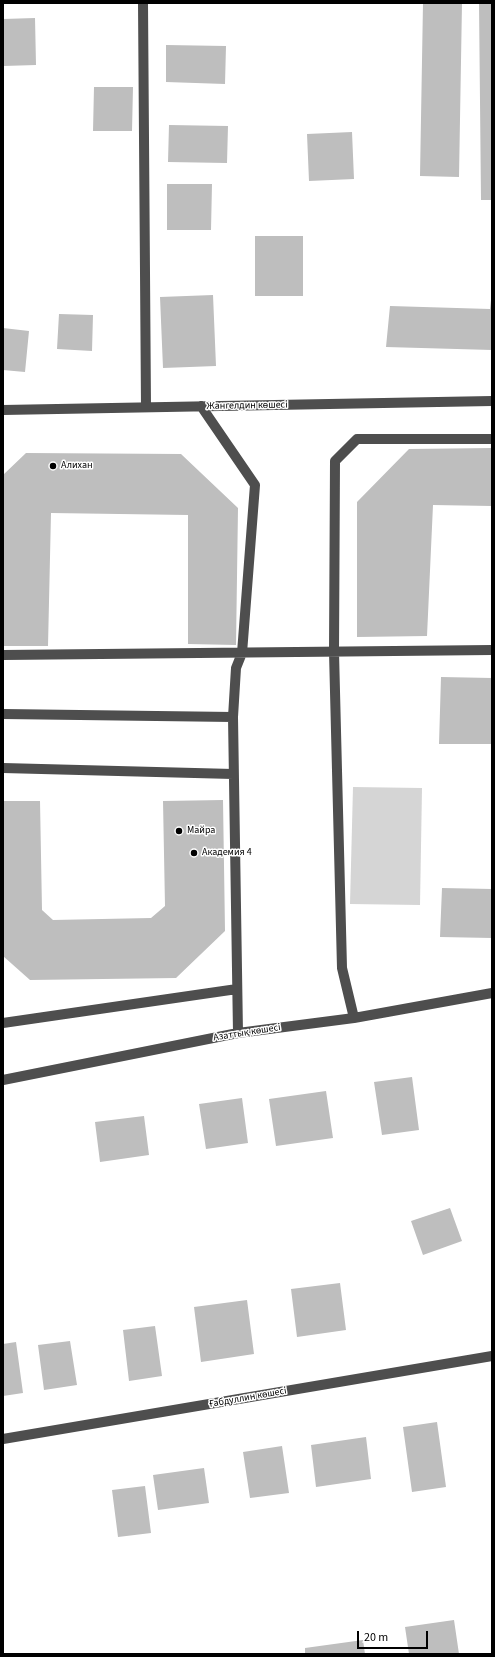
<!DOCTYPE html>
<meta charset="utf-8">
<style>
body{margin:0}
#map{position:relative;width:495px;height:1657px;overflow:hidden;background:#fff;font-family:"Source Sans 3",sans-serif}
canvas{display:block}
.frame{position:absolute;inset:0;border:4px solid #000;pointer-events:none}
.scale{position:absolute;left:357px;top:1631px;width:71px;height:18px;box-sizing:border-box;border:2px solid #000;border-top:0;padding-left:5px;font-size:12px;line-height:14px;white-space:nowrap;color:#000;-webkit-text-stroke:3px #fff;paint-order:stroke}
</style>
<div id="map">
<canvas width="495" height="1657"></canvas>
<div class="frame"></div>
<div class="scale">20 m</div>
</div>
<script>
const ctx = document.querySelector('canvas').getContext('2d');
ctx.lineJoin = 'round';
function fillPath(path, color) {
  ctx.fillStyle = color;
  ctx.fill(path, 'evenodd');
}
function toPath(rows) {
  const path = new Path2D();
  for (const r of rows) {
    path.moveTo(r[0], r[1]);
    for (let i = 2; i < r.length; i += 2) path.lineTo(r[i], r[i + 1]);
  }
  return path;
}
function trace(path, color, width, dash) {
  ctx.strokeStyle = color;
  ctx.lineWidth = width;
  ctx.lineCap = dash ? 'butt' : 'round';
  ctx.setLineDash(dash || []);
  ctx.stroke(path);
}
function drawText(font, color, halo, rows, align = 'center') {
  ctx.font = font + ' "Source Sans 3",sans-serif';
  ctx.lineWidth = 3;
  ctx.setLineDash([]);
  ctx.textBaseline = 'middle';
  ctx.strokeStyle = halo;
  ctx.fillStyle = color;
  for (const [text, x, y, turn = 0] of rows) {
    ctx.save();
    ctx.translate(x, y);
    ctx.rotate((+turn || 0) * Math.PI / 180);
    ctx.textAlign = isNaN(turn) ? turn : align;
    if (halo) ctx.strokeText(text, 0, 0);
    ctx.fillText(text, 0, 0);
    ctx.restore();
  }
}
fillPath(toPath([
 [353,787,422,788,420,905,350,904]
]), '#d5d5d5');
fillPath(toPath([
 [423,3,462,3,459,177,420,176],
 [479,3,492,3,492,200,481,200],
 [35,18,36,65,3,66,3,19],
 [166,45,226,46,225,84,166,82],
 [94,87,133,87,132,131,93,131],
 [169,125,228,126,227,163,168,162],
 [352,132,354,179,309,181,307,134],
 [167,184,212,184,211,230,167,230],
 [255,236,303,236,303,296,255,296],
 [213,295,216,366,163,368,160,297],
 [491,300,492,350,386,347,390,306,490,309],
 [59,314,93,315,92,351,57,349],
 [3,328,29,331,25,372,3,370],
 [492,448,492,506,433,505,427,636,357,637,357,502,409,449],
 [26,453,181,454,238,508,236,645,188,644,188,515,51,513,48,646,3,646,3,475],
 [441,677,492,678,492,744,439,744],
 [223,800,225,931,176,978,30,980,3,956,3,801,40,801,42,910,53,920,151,918,165,906,163,801],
 [442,888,492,889,492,938,440,937],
 [412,1077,419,1130,382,1135,374,1082],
 [326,1091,333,1138,276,1146,269,1099],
 [242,1098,248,1143,206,1149,199,1104],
 [144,1116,149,1155,100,1162,95,1122],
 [450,1208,462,1241,423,1255,411,1221],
 [340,1283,346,1330,297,1337,291,1289],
 [247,1300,254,1354,201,1362,194,1307],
 [155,1326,162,1376,129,1381,123,1330],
 [70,1341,77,1385,44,1390,38,1345],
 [16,1342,23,1393,3,1396,3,1344],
 [437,1422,446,1487,412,1492,403,1427],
 [366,1437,371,1479,316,1487,311,1445],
 [282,1446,289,1493,250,1498,243,1452],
 [204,1468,209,1503,158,1510,153,1475],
 [145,1486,151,1533,118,1537,112,1490],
 [454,1620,459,1654,409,1654,405,1627],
 [363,1640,365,1654,305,1654,305,1648]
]), '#bebebe');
trace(toPath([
 [143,3,146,407],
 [201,406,255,485,242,653,236,668,233,717,238,1033],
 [3,410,492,401],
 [3,655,492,650],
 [3,714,233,717],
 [3,768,233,774],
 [354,1018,342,968,334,652,335,461,357,439,492,439],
 [3,1023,237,989],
 [3,1080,238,1033,354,1018,492,993],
 [3,1439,492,1356]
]), '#4e4e4e', 10);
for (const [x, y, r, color] of [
 [53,466,4,"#000"],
 [179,831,4,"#000"],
 [194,853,4,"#000"]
]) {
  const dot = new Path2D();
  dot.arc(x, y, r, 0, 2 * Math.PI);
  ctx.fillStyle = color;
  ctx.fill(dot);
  trace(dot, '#fff', 1.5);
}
drawText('10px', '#000', '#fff', [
 ["Жангелдин көшесі",247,406,-1],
 ["Азаттық көшесі",247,1033,-9],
 ["Ғабдуллин көшесі",248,1398,-10]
]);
drawText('10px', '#000', '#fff', [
 ["Алихан",61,466],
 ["Майра",187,831],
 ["Академия 4",202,853]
], 'left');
</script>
